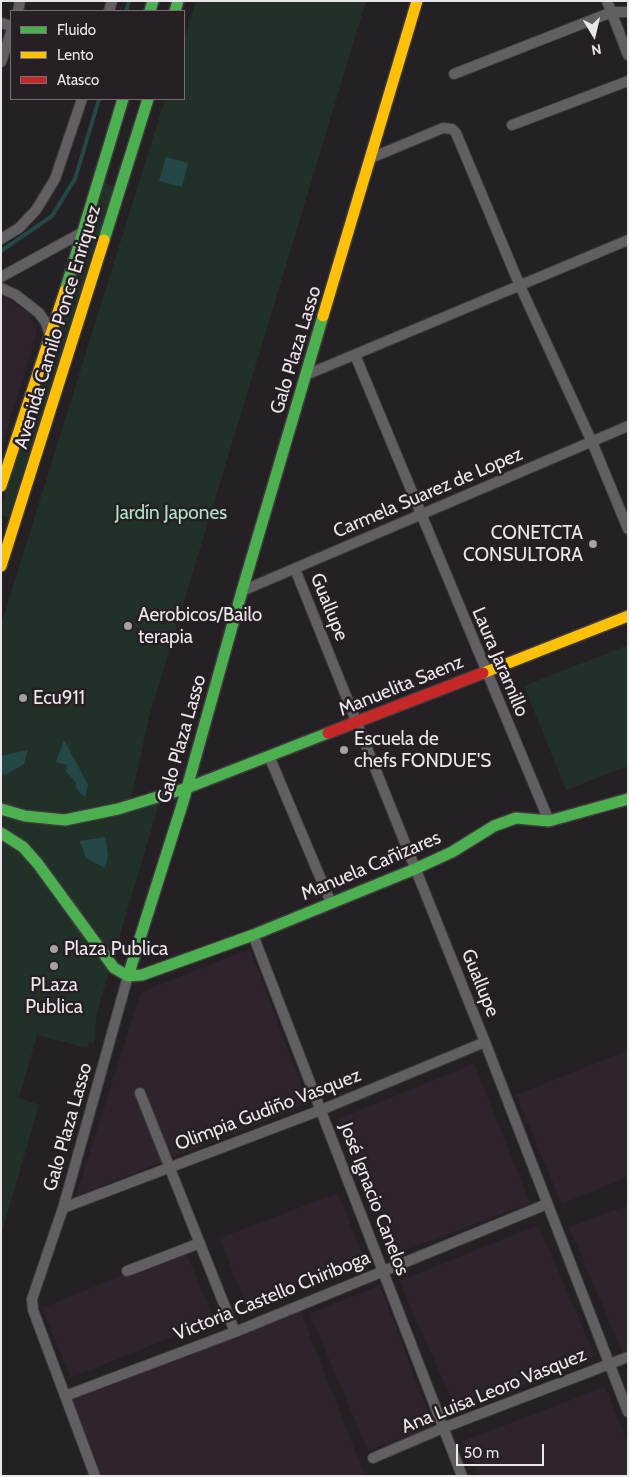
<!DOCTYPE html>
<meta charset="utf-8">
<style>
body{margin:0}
#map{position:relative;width:629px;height:1477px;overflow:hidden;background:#252024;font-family:Cabin,sans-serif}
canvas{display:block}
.frame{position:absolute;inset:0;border:2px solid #ebe6ea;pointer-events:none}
.legend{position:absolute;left:10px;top:10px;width:175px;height:90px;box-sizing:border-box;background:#261f25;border:1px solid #756f74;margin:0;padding:6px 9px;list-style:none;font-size:15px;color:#ebe6ea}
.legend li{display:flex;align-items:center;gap:10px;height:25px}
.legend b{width:25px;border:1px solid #756f74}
.north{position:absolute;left:569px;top:10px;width:50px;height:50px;-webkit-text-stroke:4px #261f25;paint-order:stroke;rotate:171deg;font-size:14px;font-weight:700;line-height:20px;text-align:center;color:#ebe6ea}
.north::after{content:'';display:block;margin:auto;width:18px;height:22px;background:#ebe6ea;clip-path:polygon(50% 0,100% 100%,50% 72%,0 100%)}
.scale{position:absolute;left:456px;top:1444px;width:88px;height:22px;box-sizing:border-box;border:2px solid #ebe6ea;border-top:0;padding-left:6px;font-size:15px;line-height:18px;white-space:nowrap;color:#ebe6ea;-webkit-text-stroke:4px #261f25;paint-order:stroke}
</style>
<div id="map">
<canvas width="629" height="1477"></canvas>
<div class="frame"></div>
<ul class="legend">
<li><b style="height:6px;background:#4caf50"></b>Fluido</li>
<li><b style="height:6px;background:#ffc107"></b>Lento</li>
<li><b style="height:6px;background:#c62828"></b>Atasco</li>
</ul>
<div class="north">N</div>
<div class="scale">50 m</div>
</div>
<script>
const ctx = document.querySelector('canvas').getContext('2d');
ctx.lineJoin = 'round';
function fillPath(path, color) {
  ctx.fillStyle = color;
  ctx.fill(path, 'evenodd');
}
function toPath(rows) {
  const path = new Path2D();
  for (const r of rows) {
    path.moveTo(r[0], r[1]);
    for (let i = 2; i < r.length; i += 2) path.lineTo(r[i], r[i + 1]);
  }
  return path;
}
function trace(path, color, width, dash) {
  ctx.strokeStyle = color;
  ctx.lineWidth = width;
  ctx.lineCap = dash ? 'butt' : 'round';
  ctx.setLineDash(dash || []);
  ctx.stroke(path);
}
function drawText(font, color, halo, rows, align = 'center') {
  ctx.font = font + ' Cabin,sans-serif';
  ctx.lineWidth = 5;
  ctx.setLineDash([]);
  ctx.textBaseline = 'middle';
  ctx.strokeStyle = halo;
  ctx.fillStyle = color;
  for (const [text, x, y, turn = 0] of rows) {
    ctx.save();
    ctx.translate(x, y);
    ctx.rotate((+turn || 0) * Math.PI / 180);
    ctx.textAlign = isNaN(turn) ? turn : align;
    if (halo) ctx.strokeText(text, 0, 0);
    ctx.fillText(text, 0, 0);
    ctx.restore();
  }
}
fillPath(toPath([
 [4,298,29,313,37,332,1,449,1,308],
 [250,949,308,1104,76,1196,141,992],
 [628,1050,628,1177,562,1204,516,1095],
 [474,1064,530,1203,393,1255,338,1119],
 [338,1193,364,1259,245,1304,220,1238],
 [628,1205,628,1351,623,1353,569,1227],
 [538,1225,595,1356,457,1411,399,1281],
 [185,1250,214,1320,71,1378,42,1308],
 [380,1285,433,1427,368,1451,310,1314],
 [300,1310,365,1476,102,1476,72,1399],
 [605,1387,628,1443,628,1476,479,1476,463,1441]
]), '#2f242e');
fillPath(toPath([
 [196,1,366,1,149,717,129,808,161,797,97,1012,94,1043,89,1041,87,1048,37,1035,19,1098,39,1105,1,1235,1,625,165,99,184,99,184,40],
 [104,183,114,186,10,518,1,515,1,507],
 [628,645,628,766,566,790,524,686]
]), '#223128');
fillPath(toPath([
 [166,157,188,163,182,187,159,181],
 [64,740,88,785,85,798,76,788,76,783,66,771,67,765,56,762],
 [28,750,24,764,5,775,1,773,1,756],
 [105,837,108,854,105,868,86,858,80,841]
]), '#244848');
trace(toPath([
 [126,11,129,1],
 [1,251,52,216,75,179,99,99]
]), '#244848', 4);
const street = toPath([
 [607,1,628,55],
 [18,11,20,1],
 [109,11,112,1],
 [1,23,11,26],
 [1,62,11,32],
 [454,74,612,12,628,12],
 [512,125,628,81],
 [371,158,443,128,452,129,456,133,520,286,592,442,628,529],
 [1,239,19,228,36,210,55,179,82,99],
 [1,277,83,232],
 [1,288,16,295,39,313,46,323,51,338],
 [355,355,549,821],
 [306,375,628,240],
 [295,569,485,1042,628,1412],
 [242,591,628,426],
 [269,756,331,903],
 [253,935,462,1476],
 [140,1093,235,1332],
 [63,1208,321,1110,485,1042],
 [127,1271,200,1243],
 [65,1396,235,1332,547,1204],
 [373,1458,443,1428,628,1357],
 [95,1476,33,1310,32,1299,63,1208,128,976]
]);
const fast = toPath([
 [150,11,153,1],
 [175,11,178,1],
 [104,240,148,99],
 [65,291,123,99],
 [1,809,25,816,65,820,118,809,187,788,328,733],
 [1,833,23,847,38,864,114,968,128,976],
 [128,976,183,802,242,591,323,316],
 [128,976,142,975,253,935,415,869,452,852,494,826,516,818,549,821,628,799]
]);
const slow = toPath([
 [323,316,417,1],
 [1,486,65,291],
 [1,566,104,240],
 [483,673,628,616]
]);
const jam = toPath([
 [328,733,483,673]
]);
trace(street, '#3e3a3d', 12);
trace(fast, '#3e3a3d', 14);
trace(slow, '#3e3a3d', 14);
trace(jam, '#3e3a3d', 14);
trace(street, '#615f61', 10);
trace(fast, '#4caf50', 11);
trace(slow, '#ffc107', 11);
trace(jam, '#c62828', 11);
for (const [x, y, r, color] of [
 [593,544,5,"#a6a1a5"],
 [128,626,5,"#a6a1a5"],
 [23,698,5,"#a6a1a5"],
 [344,750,5,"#a6a1a5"],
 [54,949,5,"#a6a1a5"],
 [54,966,5,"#a6a1a5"]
]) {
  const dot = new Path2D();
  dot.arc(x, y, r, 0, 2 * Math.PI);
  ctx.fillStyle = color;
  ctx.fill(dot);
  trace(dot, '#261f25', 2);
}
drawText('19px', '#ebe6ea', '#261f25', [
 ["Avenida Camilo Ponce Enriquez",58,327,-73],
 ["Galo Plaza Lasso",296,350,-73],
 ["Carmela Suarez de Lopez",428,493,-23],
 ["Guallupe",329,607,68],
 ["Laura Jaramillo",500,662,67],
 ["Manuelita Saenz",401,686,-22],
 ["Galo Plaza Lasso",182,739,-74],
 ["Manuela Cañizares",371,866,-23],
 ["Guallupe",480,983,68],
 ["Olimpia Gudiño Vasquez",268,1110,-21],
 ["Galo Plaza Lasso",68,1127,-74],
 ["José Ignacio Canelos",374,1199,69],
 ["Victoria Castello Chiriboga",272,1296,-22],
 ["Ana Luisa Leoro Vasquez",494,1391,-22]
]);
drawText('19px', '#abe5c3', '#261f25', [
 ["Jardín Japones",171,513]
]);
drawText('19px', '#ebe6ea', '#261f25', [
 ["CONETCTA",583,533,"right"],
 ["CONSULTORA",583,555,"right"],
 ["Aerobicos/Bailo",138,615],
 ["terapia",138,637],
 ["Ecu911",33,698],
 ["Escuela de",354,739],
 ["chefs FONDUE'S",354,761],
 ["Plaza Publica",64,949],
 ["PLaza",54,985,"center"],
 ["Publica",54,1007,"center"]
], 'left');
</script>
